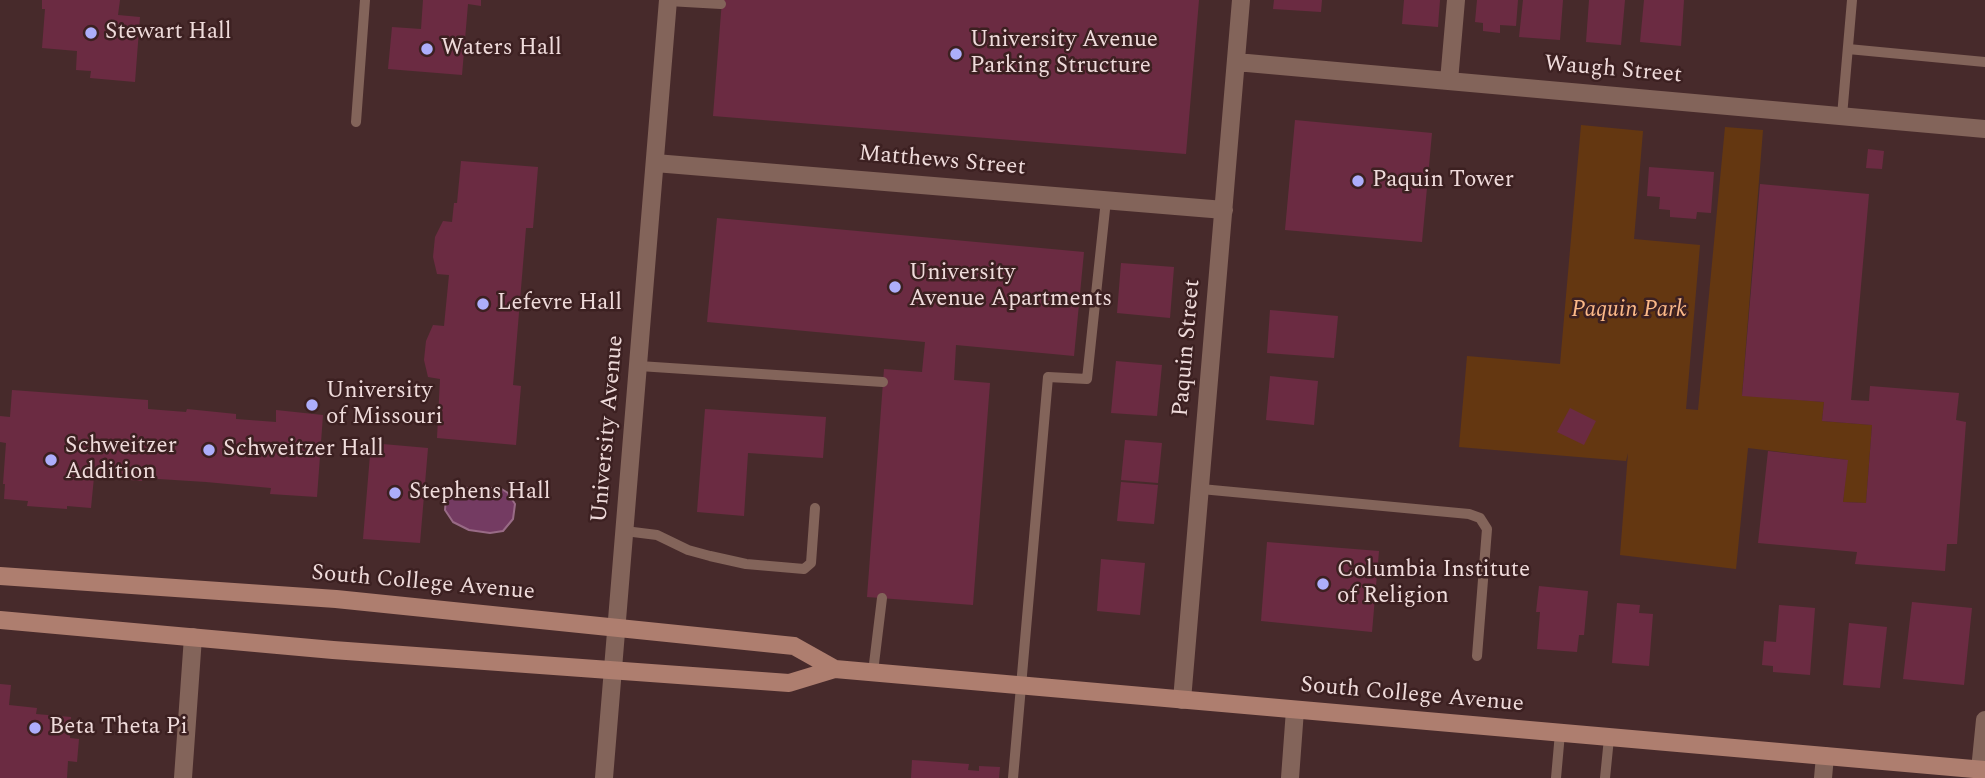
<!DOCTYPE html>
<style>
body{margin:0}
canvas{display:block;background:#472a2b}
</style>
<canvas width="1985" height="778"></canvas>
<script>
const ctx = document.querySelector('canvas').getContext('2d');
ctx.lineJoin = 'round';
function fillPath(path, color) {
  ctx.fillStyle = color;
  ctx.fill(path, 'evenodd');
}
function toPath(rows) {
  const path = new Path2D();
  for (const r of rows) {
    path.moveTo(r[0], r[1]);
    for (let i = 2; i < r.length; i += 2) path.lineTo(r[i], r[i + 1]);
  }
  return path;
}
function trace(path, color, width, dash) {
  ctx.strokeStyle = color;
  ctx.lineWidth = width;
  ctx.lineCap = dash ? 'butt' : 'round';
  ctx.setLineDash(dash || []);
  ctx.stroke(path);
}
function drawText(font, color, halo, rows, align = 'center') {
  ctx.font = font + ' Spectral,serif';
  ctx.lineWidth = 5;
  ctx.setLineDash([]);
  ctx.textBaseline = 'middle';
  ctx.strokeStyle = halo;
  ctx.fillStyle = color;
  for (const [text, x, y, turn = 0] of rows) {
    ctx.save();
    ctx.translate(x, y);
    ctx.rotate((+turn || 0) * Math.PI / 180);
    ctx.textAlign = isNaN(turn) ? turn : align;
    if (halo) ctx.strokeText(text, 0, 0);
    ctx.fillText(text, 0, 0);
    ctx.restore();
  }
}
fillPath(toPath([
 [1581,125,1643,131,1634,239,1700,245,1686,409,1698,410,1725,127,1763,130,1742,395,1824,402,1822,421,1872,425,1866,503,1843,502,1847,460,1748,448,1736,569,1620,555,1628,453,1626,461,1459,447,1467,356,1560,364]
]), '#643711');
const water = toPath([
 [464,487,481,494,491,488,500,488,508,493,515,504,513,519,503,531,490,533,469,530,453,522,445,510,446,498,453,491,464,487]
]);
fillPath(water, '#743b62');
trace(water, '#996b86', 2);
fillPath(toPath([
 [42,0,120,0,118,15,140,17,135,82,90,78,91,71,76,70,77,51,42,48,45,9,42,9],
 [423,0,481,0,481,6,468,4,462,75,388,69,392,27,421,29],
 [722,0,1199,0,1186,154,713,116],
 [1274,0,1322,0,1321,12,1273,9],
 [1404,0,1440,0,1438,27,1402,24],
 [1477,0,1518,0,1516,26,1500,25,1500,33,1483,31,1483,23,1475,22],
 [1523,0,1563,0,1560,40,1519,37],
 [1589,0,1625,0,1621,45,1586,42],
 [1644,0,1684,0,1681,46,1640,42],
 [1295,120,1432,133,1422,242,1285,230],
 [1868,149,1884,151,1882,169,1866,168],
 [461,161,538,167,533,228,526,228,513,385,521,386,516,445,437,438,440,379,428,377,424,360,426,341,433,325,444,326,449,275,437,274,433,257,435,237,443,221,452,222,454,203,457,203],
 [1649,167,1714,172,1711,213,1697,212,1696,219,1670,217,1670,210,1659,209,1660,197,1647,196],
 [1760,184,1869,194,1851,400,1869,401,1870,386,1959,393,1956,420,1966,422,1957,544,1947,544,1945,571,1855,564,1857,552,1758,543,1768,451,1848,460,1843,502,1866,503,1872,425,1822,421,1824,402,1742,396],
 [717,218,1084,252,1074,356,956,345,954,380,990,383,973,605,867,597,884,369,922,372,925,342,707,322],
 [1121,263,1174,267,1170,318,1117,313],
 [1270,310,1338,316,1334,358,1267,353],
 [1116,361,1162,365,1157,416,1111,413],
 [1270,376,1318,381,1314,425,1266,420],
 [12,390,148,400,148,409,186,412,187,409,236,414,236,419,276,422,276,410,323,415,317,497,270,494,271,488,206,482,143,478,142,481,94,477,91,508,67,506,67,509,27,506,28,501,4,499,5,484,3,484,6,443,0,442,0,416,10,417],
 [1570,408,1596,421,1584,445,1557,432],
 [705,409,826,417,823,458,748,453,744,516,697,512],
 [1125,440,1162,443,1158,483,1121,480],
 [371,443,428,448,420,543,363,539],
 [1121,482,1158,485,1154,524,1117,521],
 [1267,542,1379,551,1372,632,1261,621],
 [1101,559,1145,563,1140,615,1097,611],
 [1539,586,1588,591,1584,635,1579,635,1577,652,1537,649,1540,612,1536,612],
 [1912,602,1972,608,1964,685,1903,679],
 [1617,603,1640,605,1639,613,1653,614,1649,666,1612,663],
 [1779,605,1815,608,1810,675,1773,672,1773,666,1762,665,1764,641,1776,642],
 [1849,623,1887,627,1880,688,1843,685],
 [0,684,11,685,9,705,37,708,36,714,71,717,70,738,79,739,77,762,68,761,67,778,0,778],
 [912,760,969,764,968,770,979,771,979,766,1000,767,999,778,911,778]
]), '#6b2b42');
trace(toPath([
 [668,1,721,4],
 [1848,49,1985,62],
 [1842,116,1852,0],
 [356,122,365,0],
 [639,366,883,382],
 [1201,489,1469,514,1480,518,1487,529,1477,656],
 [625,531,657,535,688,550,710,556,746,564,804,569,811,563,815,508],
 [873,672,882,598],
 [1013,778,1048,377,1087,379,1106,200],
 [1556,778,1560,733],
 [1605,778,1609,738]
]), '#83645a', 10);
trace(toPath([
 [1236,62,1985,129],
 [1449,81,1456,0],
 [655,163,1224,210],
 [1182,700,1241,0],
 [1980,770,1985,720],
 [183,778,193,637],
 [604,778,668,0],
 [1290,778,1295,710],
 [1823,778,1825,756]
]), '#83645a', 18);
trace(toPath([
 [0,576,336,599,794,646,835,669],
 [0,620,333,650,789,683,835,669,1985,770]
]), '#ae7e6f', 18);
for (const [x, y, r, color] of [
 [91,33,7,"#adaefb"],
 [427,49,7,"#adaefb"],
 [956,54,7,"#adaefb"],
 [1358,181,7,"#adaefb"],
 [895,287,7,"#adaefb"],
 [483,304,7,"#adaefb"],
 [312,405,7,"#adaefb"],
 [209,450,7,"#adaefb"],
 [51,460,7,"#adaefb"],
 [395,493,7,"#adaefb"],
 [1323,584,7,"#adaefb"],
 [35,728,7,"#adaefb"]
]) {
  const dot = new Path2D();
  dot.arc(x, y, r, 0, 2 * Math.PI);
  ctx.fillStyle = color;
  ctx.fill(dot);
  trace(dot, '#3c2021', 2.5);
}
drawText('23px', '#efdbdb', '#3c2021', [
 ["Stewart Hall",105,33],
 ["University Avenue",970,41],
 ["Parking Structure",970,67],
 ["Waters Hall",441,49],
 ["Paquin Tower",1372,181],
 ["University",909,274],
 ["Avenue Apartments",909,300],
 ["Lefevre Hall",497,304],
 ["University",326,392],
 ["of Missouri",326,418],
 ["Schweitzer",65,447],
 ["Addition",65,473],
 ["Schweitzer Hall",223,450],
 ["Stephens Hall",409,493],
 ["Columbia Institute",1337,571],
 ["of Religion",1337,597],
 ["Beta Theta Pi",49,728]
], 'left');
drawText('23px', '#efdbdb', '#3c2021', [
 ["Waugh Street",1613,71,5],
 ["Matthews Street",942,162,5],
 ["Paquin Street",1188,348,-85],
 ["University Avenue",609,429,-85],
 ["South College Avenue",423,584,5],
 ["South College Avenue",1412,696,5]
]);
drawText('italic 23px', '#fbb888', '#3c2021', [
 ["Paquin Park",1629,311]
]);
</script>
